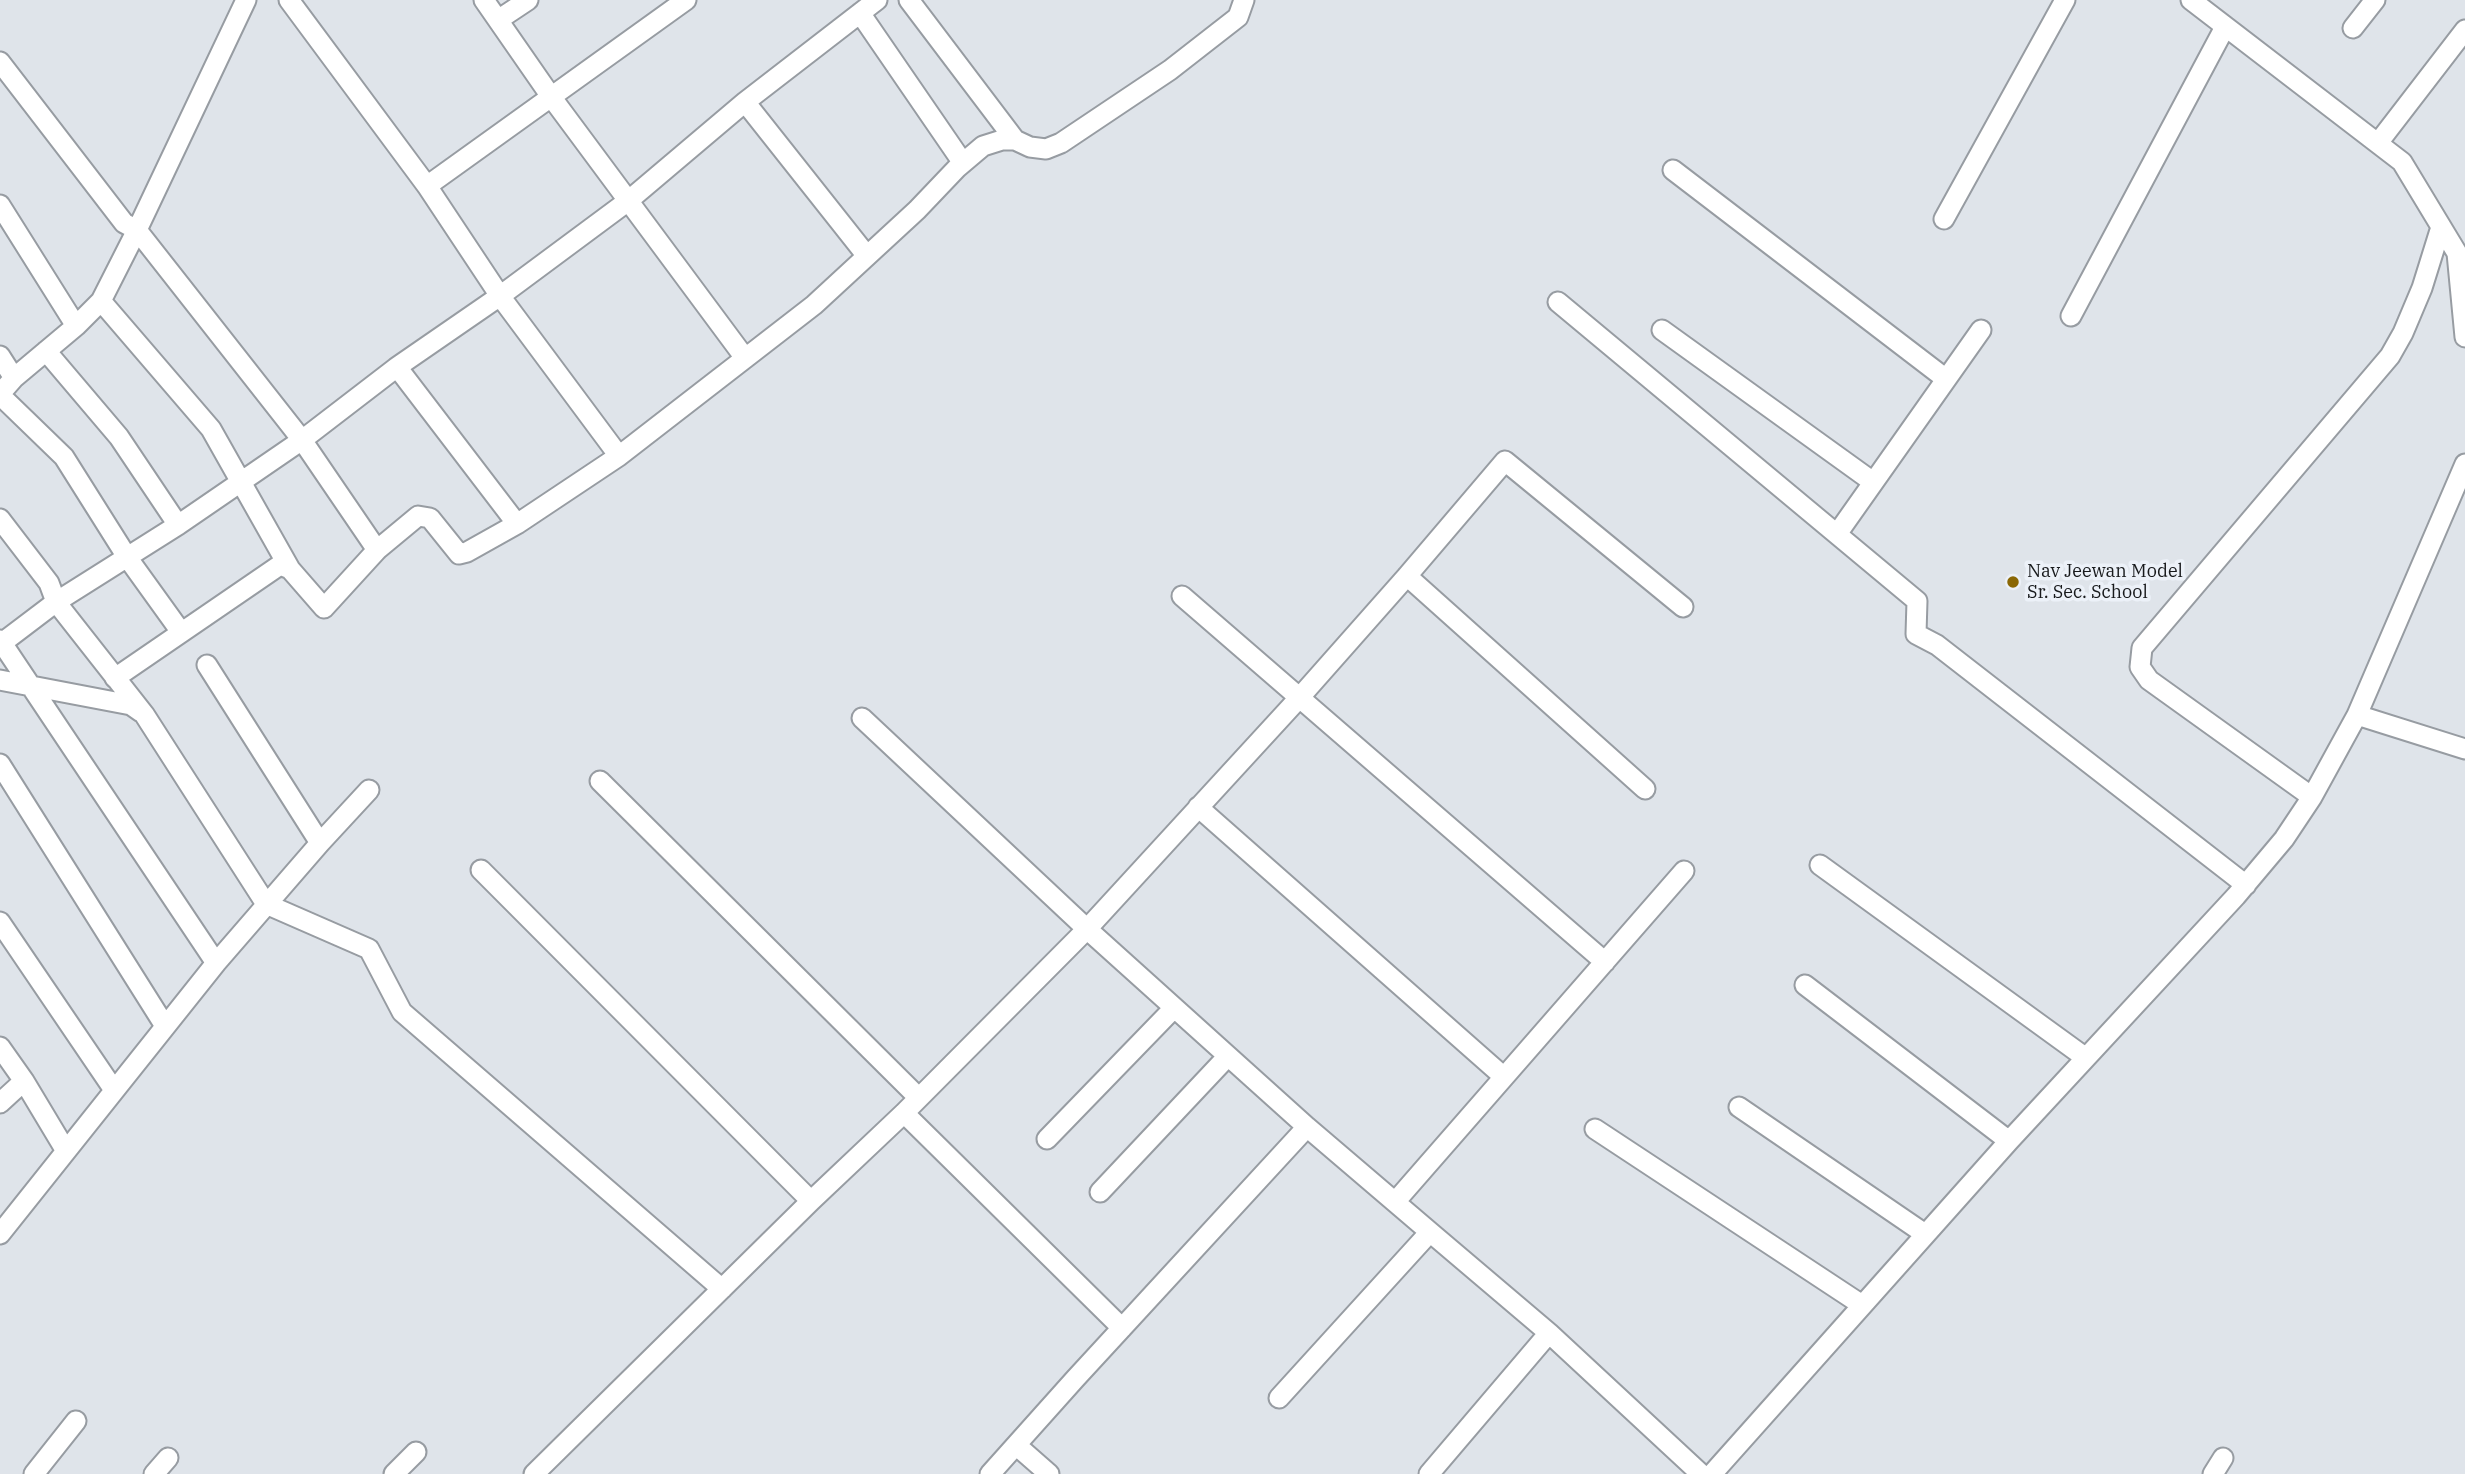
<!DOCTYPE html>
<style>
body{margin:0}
canvas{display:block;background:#dfe4ea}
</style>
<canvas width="2465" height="1474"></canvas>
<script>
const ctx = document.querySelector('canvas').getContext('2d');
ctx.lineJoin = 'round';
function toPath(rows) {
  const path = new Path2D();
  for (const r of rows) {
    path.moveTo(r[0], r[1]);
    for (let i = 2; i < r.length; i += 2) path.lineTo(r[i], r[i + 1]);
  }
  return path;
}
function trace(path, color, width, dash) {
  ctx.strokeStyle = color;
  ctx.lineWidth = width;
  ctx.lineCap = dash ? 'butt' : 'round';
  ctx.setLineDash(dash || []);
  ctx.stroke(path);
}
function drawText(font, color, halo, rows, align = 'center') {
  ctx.font = font + ' "IBM Plex Serif",serif';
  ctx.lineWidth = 7;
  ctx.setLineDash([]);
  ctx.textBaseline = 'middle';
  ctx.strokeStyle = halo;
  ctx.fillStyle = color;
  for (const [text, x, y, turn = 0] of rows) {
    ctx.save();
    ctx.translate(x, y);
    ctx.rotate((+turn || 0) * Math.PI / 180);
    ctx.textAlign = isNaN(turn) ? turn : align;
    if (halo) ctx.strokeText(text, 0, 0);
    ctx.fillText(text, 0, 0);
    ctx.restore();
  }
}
const street = toPath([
 [289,0,427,186,500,296,619,456],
 [484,0,552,98,745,358],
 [909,0,1015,140],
 [2191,0,2402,162,2457,253,2465,337],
 [860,13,963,163],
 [498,20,528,0],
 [2353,28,2375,0],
 [0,62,124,223,137,230,302,440,377,550],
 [745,102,867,256],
 [2378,143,2465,30],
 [1673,170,1946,379],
 [427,186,686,0],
 [0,205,76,326],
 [1944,219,2065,0],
 [101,301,211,429,290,569],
 [1558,302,1917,601,1916,634,1937,645,2246,885],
 [2071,316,2225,27],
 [1662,330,1873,482],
 [46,351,119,437,178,525],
 [0,356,14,378],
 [397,367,517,524],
 [0,394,14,378,76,326,101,301,137,230,246,0],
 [0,395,64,457,127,557,181,632],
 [0,519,49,583,56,602,144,714,266,904,369,949,402,1012,722,1289],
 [1837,534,1981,330],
 [1407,576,1645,789],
 [1182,596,1605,962],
 [0,640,216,963],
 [2,643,56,602,178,525,302,440,397,367,500,296,628,201,745,102,877,0],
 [207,665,320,843],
 [115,678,280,565,290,569,324,608,377,550,418,516,430,518,459,554,467,552,517,524,619,456,814,305,917,210,957,168,983,146,1002,140,1015,140,1030,147,1046,149,1061,143,1170,70,1238,17,1244,0],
 [0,680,131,705,141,712],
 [2357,715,2465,749],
 [862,718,1087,929,1307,1127,1430,1232],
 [0,764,165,1026],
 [600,781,919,1098],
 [2312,797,2149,680,2140,667,2142,648,2390,356,2403,333,2422,288,2441,227],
 [1198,807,1504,1077],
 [1820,865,2086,1058],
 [481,870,811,1201],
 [0,922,114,1090],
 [1805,985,2009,1141],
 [0,1047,24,1081,66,1151],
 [0,1103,24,1081],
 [1739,1107,1925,1234],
 [904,1113,1122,1328],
 [1595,1129,1862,1305],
 [1047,1139,1174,1008],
 [1100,1192,1228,1056],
 [1395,1202,1684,871],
 [0,1234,216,963,320,843,369,790],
 [1279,1398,1430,1232,1549,1333,1701,1474],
 [1016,1445,1049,1474],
 [34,1474,76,1421],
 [154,1474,168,1458],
 [394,1474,416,1452],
 [534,1474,811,1201,904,1113,1087,929,1300,697,1407,576,1505,461,1683,607],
 [990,1474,1075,1379,1307,1127],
 [1429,1474,1549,1333],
 [1712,1474,2009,1141,2236,896,2284,839,2312,797,2357,715,2465,464],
 [2213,1474,2223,1458]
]);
trace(street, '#979ca2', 23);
trace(street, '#fff', 19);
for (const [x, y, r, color] of [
 [2013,582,7,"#8a6705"]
]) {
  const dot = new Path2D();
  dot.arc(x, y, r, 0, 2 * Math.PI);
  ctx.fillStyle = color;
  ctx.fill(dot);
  trace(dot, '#ecf1f8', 2.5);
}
drawText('18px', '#181a1c', '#ecf1f8', [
 ["Nav Jeewan Model",2027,572],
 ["Sr. Sec. School",2027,593]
], 'left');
</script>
